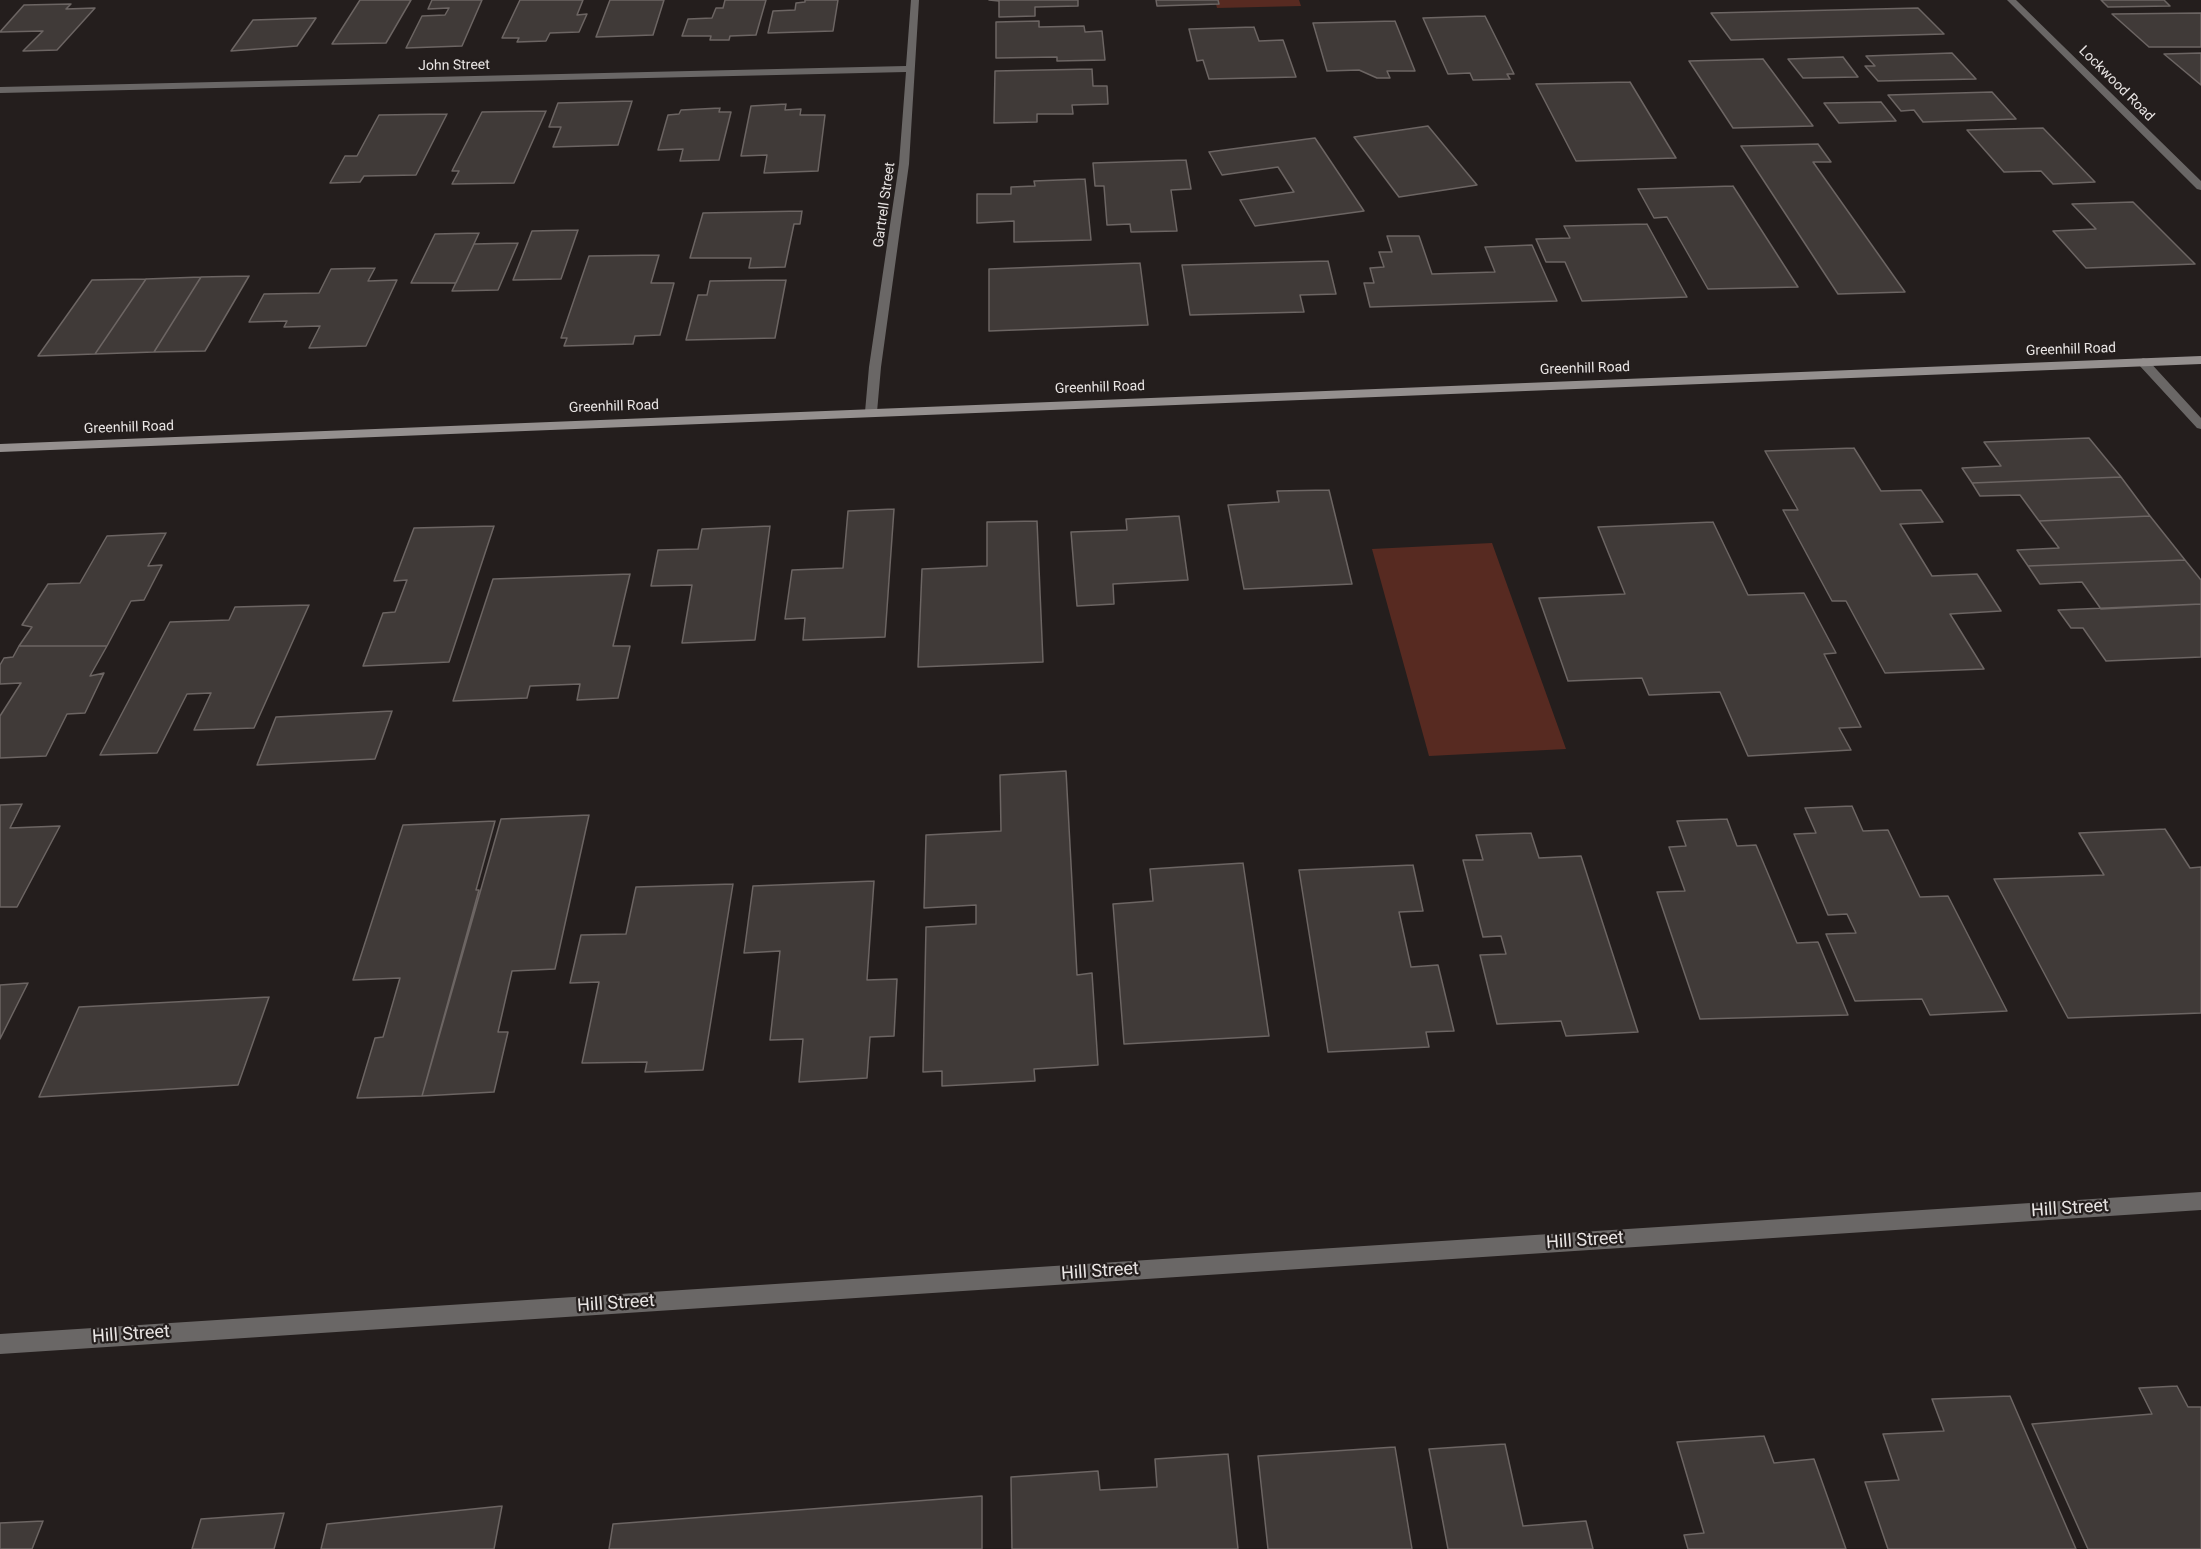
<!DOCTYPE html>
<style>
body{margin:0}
canvas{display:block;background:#241e1d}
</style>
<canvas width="2201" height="1549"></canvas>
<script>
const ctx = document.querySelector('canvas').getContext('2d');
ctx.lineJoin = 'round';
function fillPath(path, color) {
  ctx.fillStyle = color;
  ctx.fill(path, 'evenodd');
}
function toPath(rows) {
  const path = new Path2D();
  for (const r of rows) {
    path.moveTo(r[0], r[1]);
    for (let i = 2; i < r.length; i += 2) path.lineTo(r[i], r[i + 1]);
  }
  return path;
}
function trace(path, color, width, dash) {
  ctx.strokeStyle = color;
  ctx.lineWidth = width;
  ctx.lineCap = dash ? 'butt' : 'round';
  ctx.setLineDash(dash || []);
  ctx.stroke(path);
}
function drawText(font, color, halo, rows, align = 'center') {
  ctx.font = font + ' Roboto,sans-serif';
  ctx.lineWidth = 4.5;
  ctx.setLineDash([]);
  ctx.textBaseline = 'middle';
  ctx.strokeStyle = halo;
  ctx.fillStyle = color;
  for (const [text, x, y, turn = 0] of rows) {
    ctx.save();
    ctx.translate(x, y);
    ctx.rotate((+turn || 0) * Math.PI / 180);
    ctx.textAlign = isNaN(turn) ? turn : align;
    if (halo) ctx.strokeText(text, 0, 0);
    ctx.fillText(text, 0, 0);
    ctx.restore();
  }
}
fillPath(toPath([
 [1215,0,1299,0,1301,6,1217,8],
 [1492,543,1566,749,1429,756,1372,549]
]), '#572a21');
const building = toPath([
 [360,0,411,0,386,43,332,44,360,0],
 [432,0,482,0,462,46,406,48,422,16,445,15,449,8,428,9,432,0],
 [520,0,583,0,577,15,587,14,579,32,550,33,546,41,517,42,519,38,502,38,520,0],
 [610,0,664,0,653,35,596,37,610,0],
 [725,0,766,0,756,35,730,36,729,40,710,40,711,36,682,36,688,19,712,18,716,8,723,8,725,0],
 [805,0,838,0,833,31,768,33,773,11,795,10,796,3,805,2,805,0],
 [989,0,1078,0,1078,6,1035,7,1035,16,999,17,999,1,989,0],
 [1156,0,1218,0,1219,4,1157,6,1156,0],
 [2101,0,2164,0,2170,6,2108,7,2101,0],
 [71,4,66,9,95,8,57,50,23,51,43,31,0,32,24,5,71,4],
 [1918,8,1944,34,1731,40,1711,13,1918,8],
 [2201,13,2201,47,2149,47,2112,14,2201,13],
 [1485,16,1514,74,1507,74,1510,79,1473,80,1470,73,1448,74,1423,18,1485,16],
 [316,18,297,46,231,51,253,20,316,18],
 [1039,21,1039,27,1084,26,1085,32,1102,31,1105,60,1057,61,1057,57,996,58,996,22,1039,21],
 [1395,21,1415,71,1387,71,1390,78,1377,78,1359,70,1327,71,1313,23,1395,21],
 [1254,27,1259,41,1283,40,1296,77,1209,79,1203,60,1197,61,1189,29,1254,27],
 [1952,53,1976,79,1878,81,1865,66,1875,66,1866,56,1952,53],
 [2201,53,2201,85,2164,54,2201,53],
 [1843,57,1858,77,1803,78,1788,59,1843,57],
 [1763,59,1813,126,1733,128,1689,61,1763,59],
 [1092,69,1093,86,1107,86,1108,104,1072,105,1073,114,1037,114,1037,122,994,123,995,71,1092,69],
 [1630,82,1676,158,1576,161,1536,84,1630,82],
 [1992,92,2016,119,1923,122,1914,110,1901,111,1888,95,1992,92],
 [632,101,618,145,553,147,561,127,549,127,558,103,632,101],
 [1881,102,1896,121,1839,123,1824,103,1881,102],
 [786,104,785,110,801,109,800,115,825,115,818,171,764,173,767,155,741,156,751,106,786,104],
 [720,108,719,112,731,112,719,160,680,161,683,149,658,150,668,115,679,114,681,110,720,108],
 [546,111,514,183,452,184,459,171,452,171,482,112,546,111],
 [447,114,416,175,364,176,360,182,330,183,345,156,357,156,379,115,447,114],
 [1428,126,1477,185,1399,197,1354,137,1428,126],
 [2043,128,2095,182,2053,184,2041,171,2004,172,1967,130,2043,128],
 [1315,138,1364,211,1255,226,1240,200,1294,192,1278,167,1222,175,1209,152,1315,138],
 [1818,144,1831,162,1813,162,1905,292,1838,294,1741,146,1818,144],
 [1186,160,1191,189,1171,190,1177,231,1131,232,1130,224,1107,225,1104,186,1095,186,1093,163,1186,160],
 [1085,179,1091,240,1014,242,1014,221,977,223,977,194,1011,194,1011,187,1035,186,1034,181,1085,179],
 [1733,186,1798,287,1708,289,1667,217,1654,218,1638,189,1733,186],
 [2133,202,2195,264,2086,268,2053,231,2096,229,2072,204,2133,202],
 [802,211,800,224,794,224,785,267,749,268,751,258,690,258,703,213,802,211],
 [1647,224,1687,297,1582,301,1565,262,1546,262,1536,239,1570,238,1564,226,1647,224],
 [578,230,561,279,513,280,532,231,578,230],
 [479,233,456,283,411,283,435,234,479,233],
 [1387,236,1419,236,1432,274,1495,272,1485,247,1532,245,1557,301,1370,307,1364,283,1374,283,1370,268,1384,267,1379,252,1392,252,1387,236],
 [518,243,498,290,452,291,474,244,518,243],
 [659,255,651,283,674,283,660,335,635,336,633,344,564,346,567,338,561,338,589,256,659,255],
 [1328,261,1336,294,1300,295,1304,312,1190,315,1182,265,1328,261],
 [1140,263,1148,325,989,331,989,269,1140,263],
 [375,268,368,281,397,280,366,346,309,348,320,326,284,327,287,321,249,322,264,294,319,293,331,269,375,268],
 [249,276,205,351,154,352,201,277,249,276],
 [201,277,154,352,95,354,146,279,201,277],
 [146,279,95,354,38,356,92,280,146,279],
 [786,280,775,338,686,340,698,295,707,295,710,281,786,280],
 [2089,438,2121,477,1972,483,1962,468,2001,466,1984,442,2089,438],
 [1854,448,1881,491,1921,490,1943,522,1900,524,1932,576,1977,574,2001,611,1950,614,1984,669,1885,673,1846,601,1832,601,1783,510,1798,510,1765,451,1854,448],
 [2121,477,2150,516,2039,521,2020,495,1980,496,1972,483,2121,477],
 [1329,490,1352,584,1244,589,1228,505,1279,502,1277,491,1329,490],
 [894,509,885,637,803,640,805,618,785,619,792,570,843,568,848,511,894,509],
 [1179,516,1188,580,1113,584,1114,604,1077,606,1071,532,1127,530,1126,519,1179,516],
 [2150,516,2185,560,2028,566,2017,550,2059,548,2039,521,2150,516],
 [1037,521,1043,662,918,667,922,569,987,566,987,522,1037,521],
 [1713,522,1748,595,1804,593,1836,653,1824,654,1861,727,1839,728,1851,750,1748,756,1720,692,1649,695,1642,678,1568,681,1539,598,1625,594,1598,527,1713,522],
 [494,526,449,662,363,666,383,613,395,612,407,580,394,581,414,528,494,526],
 [770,526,755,640,682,643,692,585,651,586,658,550,698,549,702,529,770,526],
 [166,533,148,566,162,565,144,600,131,601,107,646,19,646,32,627,22,625,48,584,80,583,107,536,166,533],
 [2185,560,2201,580,2201,604,2101,609,2082,582,2040,584,2028,566,2185,560],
 [630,574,613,646,630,646,618,698,577,700,580,684,530,686,527,698,453,701,493,579,630,574],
 [2201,604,2201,657,2106,661,2083,628,2071,628,2058,610,2201,604],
 [309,605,254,728,194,730,211,693,187,694,157,753,100,755,170,622,229,620,235,607,309,605],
 [19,646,107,646,90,676,104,673,85,713,67,714,46,756,0,758,0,716,21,683,0,684,0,665,4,658,13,657,19,646],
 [392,711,375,759,257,765,276,717,392,711],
 [1066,771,1077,975,1092,973,1098,1065,1034,1069,1035,1081,942,1086,942,1071,923,1072,926,927,976,924,976,905,924,908,926,835,1001,831,1000,775,1066,771],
 [22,804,10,828,60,826,17,907,0,907,0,805,22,804],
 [1852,806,1863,831,1888,830,1920,897,1948,896,2007,1011,1930,1015,1922,999,1855,1001,1826,934,1856,933,1847,914,1828,915,1794,834,1816,833,1805,808,1852,806],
 [589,815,555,969,512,971,498,1032,508,1032,494,1092,422,1096,501,819,589,815],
 [1727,819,1737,846,1756,845,1797,943,1818,942,1848,1015,1700,1019,1657,892,1685,891,1669,847,1686,846,1677,821,1727,819],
 [495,821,476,890,479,890,422,1096,357,1098,375,1038,383,1037,400,978,353,980,403,825,495,821],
 [2165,829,2190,868,2201,867,2201,1013,2068,1018,1994,879,2104,875,2079,833,2165,829],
 [1531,833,1539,858,1581,856,1638,1032,1566,1036,1561,1021,1497,1024,1480,955,1506,954,1501,936,1483,937,1463,860,1483,860,1476,835,1531,833],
 [1243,863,1269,1036,1124,1044,1113,904,1153,901,1150,869,1243,863],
 [1413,865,1423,911,1399,912,1411,967,1438,965,1454,1031,1426,1032,1429,1047,1328,1052,1299,870,1413,865],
 [874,881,867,980,897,979,894,1036,870,1037,867,1078,799,1082,803,1039,770,1040,780,951,744,953,753,886,874,881],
 [733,884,703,1070,645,1072,647,1062,582,1063,599,982,570,983,581,935,626,934,636,887,733,884],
 [28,983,0,1039,0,985,28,983],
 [269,997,238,1085,39,1097,79,1007,269,997],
 [2177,1386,2188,1407,2201,1407,2201,1549,2088,1549,2032,1424,2152,1414,2139,1388,2177,1386],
 [2010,1396,2076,1549,1888,1549,1865,1482,1899,1480,1883,1434,1944,1431,1932,1399,2010,1396],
 [1764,1436,1774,1463,1814,1459,1846,1549,1688,1549,1684,1535,1704,1533,1677,1442,1764,1436],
 [1505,1444,1523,1526,1586,1521,1593,1549,1448,1549,1429,1449,1505,1444],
 [1395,1447,1412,1549,1268,1549,1258,1456,1395,1447],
 [1228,1454,1238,1549,1012,1549,1011,1477,1098,1471,1100,1490,1157,1487,1155,1459,1228,1454],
 [982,1496,982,1549,609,1549,613,1524,982,1496],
 [502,1506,494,1549,321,1549,327,1524,502,1506],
 [284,1513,274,1549,192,1549,201,1519,284,1513],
 [43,1521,32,1549,0,1549,0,1523,43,1521]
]);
fillPath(building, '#403a38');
trace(building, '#6c6563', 1.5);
fillPath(toPath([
 [911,0,919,0,909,164,881,367,877,412,871,416,865,412,869,367,899,164,906,72,0,93,0,87,906,66,911,0],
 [2007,0,2016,0,2201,181,2201,190,2197,189,2007,0],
 [2143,358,2147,359,2201,418,2201,429,2197,428,2139,365,2137,362,2143,358],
 [2201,1192,2201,1210,0,1354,0,1334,2201,1192]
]), '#6a6766');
fillPath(toPath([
 [2201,356,2201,364,0,452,0,444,2201,356]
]), '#95908f');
drawText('14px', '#e9e5e4', '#241e1d', [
 ["John Street",454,66,-1],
 ["Lockwood Road",2116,84,45],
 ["Gartrell Street",885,205,-82],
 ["Greenhill Road",2071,350,-2],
 ["Greenhill Road",1585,369,-2],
 ["Greenhill Road",1100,388,-2],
 ["Greenhill Road",614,407,-2],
 ["Greenhill Road",129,428,-2]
]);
drawText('18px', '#e9e5e4', '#241e1d', [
 ["Hill Street",2070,1209,-4],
 ["Hill Street",1585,1241,-4],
 ["Hill Street",1100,1272,-4],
 ["Hill Street",616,1304,-4],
 ["Hill Street",131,1335,-4]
]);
</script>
